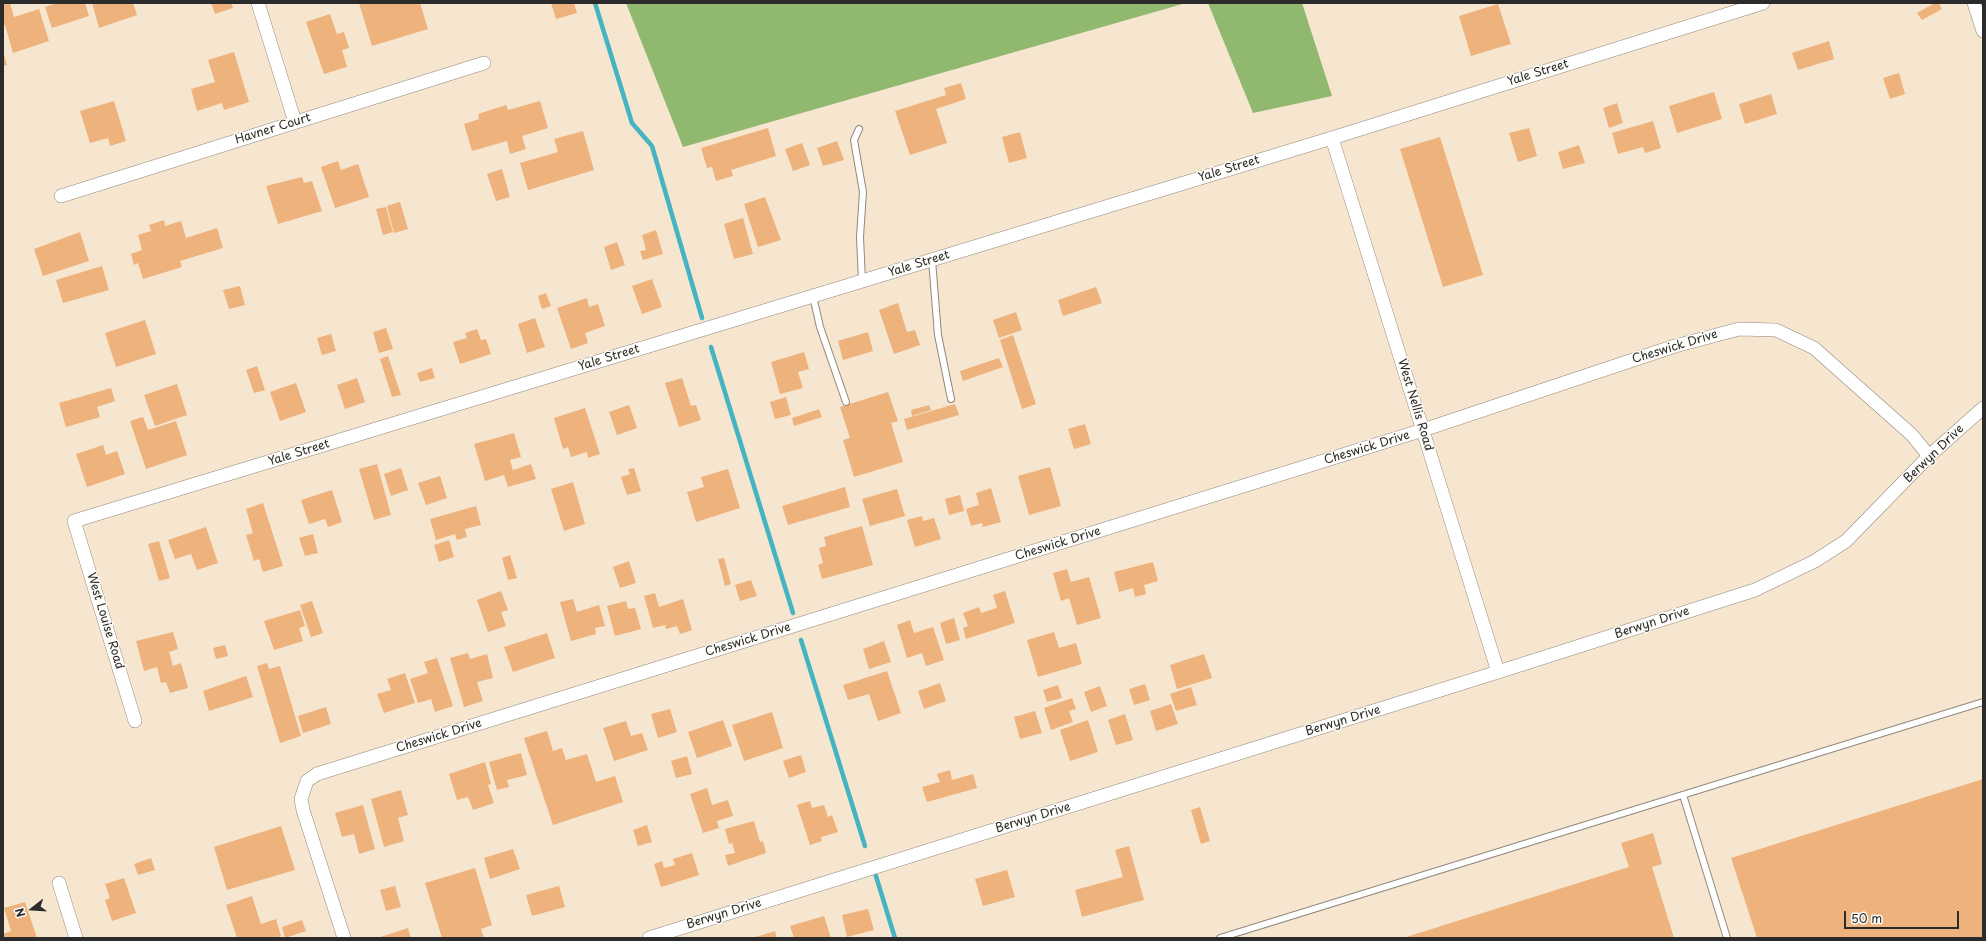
<!DOCTYPE html>
<style>
body{margin:0}
#map{position:relative;width:1986px;height:941px;overflow:hidden;background:#f7e6cf;font-family:"Playpen Sans",sans-serif}
canvas{display:block}
.frame{position:absolute;inset:0;border:4px solid #2b2b2b;pointer-events:none}
.north{position:absolute;left:12px;top:889px;width:40px;height:40px;-webkit-text-stroke:3px #fdfcf7;paint-order:stroke;rotate:253deg;font-size:11px;font-weight:700;line-height:16px;text-align:center;color:#2b2b2b}
.north::after{content:'';display:block;margin:auto;width:14px;height:18px;background:#2b2b2b;clip-path:polygon(50% 0,100% 100%,50% 72%,0 100%)}
.scale{position:absolute;left:1844px;top:911px;width:115px;height:18px;box-sizing:border-box;border:2px solid #2b2b2b;border-top:0;padding-left:5px;font-size:12px;line-height:14px;white-space:nowrap;color:#2b2b2b;-webkit-text-stroke:3px #fdfcf7;paint-order:stroke}
</style>
<div id="map">
<canvas width="1986" height="941"></canvas>
<div class="frame"></div>
<div class="north">N</div>
<div class="scale">50 m</div>
</div>
<script>
const ctx = document.querySelector('canvas').getContext('2d');
ctx.lineJoin = 'round';
function fillPath(path, color) {
  ctx.fillStyle = color;
  ctx.fill(path, 'evenodd');
}
function toPath(rows) {
  const path = new Path2D();
  for (const r of rows) {
    path.moveTo(r[0], r[1]);
    for (let i = 2; i < r.length; i += 2) path.lineTo(r[i], r[i + 1]);
  }
  return path;
}
function trace(path, color, width, dash) {
  ctx.strokeStyle = color;
  ctx.lineWidth = width;
  ctx.lineCap = dash ? 'butt' : 'round';
  ctx.setLineDash(dash || []);
  ctx.stroke(path);
}
function drawText(font, color, halo, rows, align = 'center') {
  ctx.font = font + ' "Playpen Sans",sans-serif';
  ctx.lineWidth = 3;
  ctx.setLineDash([]);
  ctx.textBaseline = 'middle';
  ctx.strokeStyle = halo;
  ctx.fillStyle = color;
  for (const [text, x, y, turn = 0] of rows) {
    ctx.save();
    ctx.translate(x, y);
    ctx.rotate((+turn || 0) * Math.PI / 180);
    ctx.textAlign = isNaN(turn) ? turn : align;
    if (halo) ctx.strokeText(text, 0, 0);
    ctx.fillText(text, 0, 0);
    ctx.restore();
  }
}
fillPath(toPath([
 [626,3,1186,3,683,147],
 [1208,3,1302,3,1332,96,1253,113]
]), '#90b86e');
trace(toPath([
 [595,3,632,123,652,146,702,318],
 [711,347,793,613],
 [801,640,865,846],
 [875,873,895,938]
]), '#45b4c0', 4.5);
fillPath(toPath([
 [10,3,14,17,39,9,49,41,13,53,5,25,3,26,3,5],
 [57,3,85,3,89,16,52,28,45,7],
 [92,3,133,3,137,15,99,28],
 [211,3,231,3,233,8,215,14],
 [359,3,420,3,428,29,372,46],
 [551,3,574,3,577,13,556,19],
 [1935,3,1939,3,1942,9,1922,20,1917,13],
 [1498,4,1511,44,1471,56,1459,16],
 [330,14,337,34,344,32,349,48,342,50,347,67,324,74,306,22],
 [1829,41,1834,59,1798,70,1792,53],
 [3,51,7,65,3,66],
 [234,52,249,102,224,110,222,103,197,111,191,89,215,82,208,60],
 [1899,73,1905,94,1890,99,1883,78],
 [961,83,966,99,936,109,947,143,910,155,895,111,946,95,944,88],
 [1714,92,1722,119,1677,133,1669,106],
 [1771,94,1777,114,1745,124,1739,104],
 [114,101,126,141,110,146,108,138,90,143,80,111],
 [540,101,548,128,522,136,526,149,510,154,507,141,472,151,464,124,479,119,478,114,506,105,508,110],
 [1617,103,1623,123,1609,128,1603,108],
 [1653,121,1661,148,1645,153,1643,147,1618,154,1612,133],
 [768,128,776,156,731,170,733,176,716,181,712,167,707,168,701,148],
 [1529,128,1537,156,1518,162,1509,133],
 [583,131,594,170,528,190,520,163,558,152,554,139],
 [1020,132,1027,158,1009,163,1002,137],
 [1440,137,1483,275,1443,287,1400,149],
 [837,141,844,160,823,166,817,148],
 [802,143,810,165,793,171,785,149],
 [1579,145,1585,163,1563,169,1558,152],
 [338,161,341,170,358,164,369,197,335,208,321,167],
 [502,169,510,197,496,201,487,174],
 [302,177,304,183,312,181,322,211,278,224,266,186],
 [765,197,781,240,758,247,744,204],
 [400,202,408,229,394,233,387,206],
 [386,207,393,232,383,235,376,209],
 [743,218,753,254,734,259,724,224],
 [164,220,165,226,181,221,186,238,217,228,223,248,180,261,182,267,143,279,138,263,134,265,131,254,142,250,138,235,151,231,149,225],
 [656,230,663,254,643,260,640,251,646,250,642,235],
 [80,232,89,261,43,276,34,249],
 [617,242,625,265,611,270,604,247],
 [102,266,109,290,63,303,56,280],
 [652,279,662,307,642,314,632,286],
 [240,286,245,305,229,309,223,290],
 [1096,287,1102,303,1063,316,1058,300],
 [546,293,551,306,542,309,538,296],
 [587,298,589,307,598,304,605,326,585,333,588,343,571,349,557,308],
 [898,303,907,332,915,330,920,345,894,354,879,310],
 [1016,312,1022,330,999,338,993,320],
 [535,318,545,347,527,353,518,324],
 [145,320,156,354,116,367,105,333],
 [386,328,393,349,379,353,373,332],
 [477,329,481,340,486,339,491,354,460,364,453,342,467,338,465,333],
 [868,332,873,351,843,360,838,341],
 [331,334,336,351,322,355,317,338],
 [1013,335,1036,404,1022,409,1000,340],
 [804,352,809,369,798,372,803,388,780,394,771,362],
 [388,356,401,395,392,397,380,359],
 [999,358,1003,367,963,381,960,371],
 [257,366,265,390,254,393,246,370],
 [432,368,435,378,420,382,417,373],
 [357,378,365,402,345,409,337,385],
 [682,378,691,406,696,405,701,420,679,427,665,383],
 [296,383,306,412,280,421,270,392],
 [177,384,187,415,155,426,144,395],
 [111,388,115,401,97,407,100,417,66,427,59,403],
 [888,392,898,421,891,423,903,462,854,477,843,440,850,438,840,407],
 [786,397,791,415,775,419,770,402],
 [955,404,959,415,907,430,904,419],
 [629,405,637,428,617,435,609,412],
 [929,405,931,410,912,416,911,410],
 [585,408,600,454,588,458,587,452,571,457,568,447,563,449,554,418],
 [819,409,822,417,794,426,792,418],
 [143,417,148,430,176,421,187,455,146,469,130,421],
 [1085,424,1091,444,1074,449,1068,429],
 [514,433,521,457,510,460,513,470,531,464,536,479,508,487,504,475,485,481,474,444],
 [103,445,106,455,117,451,125,474,87,487,76,454],
 [377,464,391,515,374,520,359,469],
 [1050,467,1061,506,1029,515,1018,476],
 [401,468,408,490,391,496,384,474],
 [634,468,641,491,627,495,621,477,630,474,628,469],
 [728,469,740,508,696,522,687,492,704,487,701,477],
 [440,476,447,498,426,505,418,483],
 [573,482,585,524,564,531,551,489],
 [845,487,850,507,788,525,782,506],
 [991,488,1001,522,983,527,982,523,971,526,966,509,979,505,976,493],
 [897,489,905,516,870,526,862,499],
 [332,490,342,522,328,527,325,519,309,524,301,500],
 [960,495,964,511,949,515,945,499],
 [263,503,283,566,263,572,259,559,254,561,246,535,253,533,246,509],
 [476,506,481,525,465,529,467,537,457,540,455,534,436,540,430,519],
 [922,516,923,521,934,518,941,539,915,547,907,520],
 [862,526,873,565,822,579,818,565,823,563,819,548,826,546,824,537],
 [206,527,218,563,197,570,191,554,175,559,168,540],
 [313,534,318,553,305,556,299,538],
 [449,540,454,557,439,562,434,545],
 [159,541,170,578,159,581,148,544],
 [510,555,517,578,508,580,502,558],
 [724,558,731,584,725,586,718,559],
 [629,561,636,583,620,588,613,567],
 [1153,562,1158,581,1144,585,1146,594,1135,597,1133,588,1119,592,1114,572],
 [1067,569,1071,582,1089,577,1101,618,1077,625,1069,598,1061,601,1053,573],
 [751,580,757,596,740,601,735,585],
 [501,591,508,610,501,612,506,626,488,632,477,600],
 [1005,591,1015,623,966,639,963,628,968,626,963,613,979,607,981,613,997,608,993,595],
 [655,593,659,607,683,599,692,630,680,634,677,626,666,629,665,625,653,628,644,596],
 [573,599,577,612,599,605,605,626,595,628,596,634,571,641,560,602],
 [312,601,323,633,311,637,300,605],
 [626,601,628,609,635,608,641,629,615,636,607,606],
 [300,610,305,626,299,628,303,641,274,650,264,621],
 [954,618,960,640,946,644,940,623],
 [910,620,914,633,933,627,944,660,926,666,922,653,907,658,897,625],
 [173,632,178,649,169,652,173,666,181,663,188,688,170,693,166,682,161,683,157,667,144,671,136,641],
 [1054,632,1059,648,1076,643,1082,664,1038,677,1027,640],
 [547,633,555,658,513,672,504,647],
 [884,641,891,662,869,669,863,649],
 [225,645,228,656,216,659,213,648],
 [468,653,470,659,487,654,493,678,477,682,483,701,464,707,450,658],
 [1204,654,1212,678,1177,689,1170,665],
 [437,658,453,706,435,712,431,699,418,703,410,679,428,673,424,662],
 [267,663,269,669,280,666,301,736,280,743,257,666],
 [887,671,901,713,878,721,869,694,848,700,843,685],
 [405,673,415,703,384,713,377,694,391,690,387,679],
 [246,676,253,697,209,711,203,691],
 [940,683,946,701,924,709,918,691],
 [1145,684,1150,700,1134,705,1129,689],
 [1058,685,1062,698,1047,702,1043,690],
 [1100,686,1107,706,1091,712,1084,692],
 [1191,687,1197,705,1176,711,1170,694],
 [1072,698,1076,709,1069,711,1073,722,1051,730,1044,708],
 [1171,704,1178,724,1156,731,1150,711],
 [326,707,331,724,303,733,298,716],
 [670,709,677,732,658,738,651,714],
 [1035,711,1042,733,1020,739,1014,717],
 [772,712,783,748,744,761,732,725],
 [1125,714,1133,740,1116,745,1108,720],
 [723,720,732,746,697,758,688,732],
 [1088,720,1098,752,1070,761,1060,730],
 [626,721,631,736,642,733,648,750,614,761,603,728],
 [547,731,553,751,562,748,566,760,587,754,596,782,615,776,623,802,553,825,524,738],
 [521,753,527,775,507,780,509,787,497,790,489,762],
 [801,755,806,772,789,778,783,761],
 [687,756,692,774,676,778,671,761],
 [485,762,491,784,488,785,494,803,473,810,468,797,457,800,449,774],
 [950,770,952,780,973,774,977,788,927,802,922,787,940,782,937,774],
 [1983,779,1983,938,1757,938,1731,858],
 [707,788,712,805,728,800,733,816,717,821,719,828,703,833,690,794],
 [401,790,408,815,398,818,404,841,384,847,371,799],
 [810,801,812,808,824,805,828,817,832,815,838,832,821,837,822,841,810,845,797,805],
 [363,805,375,849,359,854,354,834,342,837,335,813],
 [1200,807,1210,841,1201,844,1191,810],
 [754,821,760,842,763,841,766,853,728,866,725,855,735,853,732,843,729,844,725,829],
 [647,825,652,842,638,846,633,830],
 [281,826,295,870,227,890,214,847],
 [1653,833,1662,864,1652,867,1674,938,1403,938,1629,867,1621,843],
 [1129,846,1144,900,1082,917,1075,890,1123,877,1115,850],
 [513,849,520,869,490,879,484,858],
 [692,853,699,875,661,887,654,864,662,861,664,868,675,865,673,859],
 [151,858,155,870,138,875,134,864],
 [475,868,492,925,481,929,484,938,442,938,425,883],
 [1007,870,1015,897,983,906,975,879],
 [124,878,136,913,112,921,105,900,110,898,105,884],
 [395,886,401,907,386,911,380,890],
 [559,886,565,907,532,916,526,895],
 [252,896,261,924,276,919,281,936,276,938,237,938,226,905],
 [25,902,37,938,3,938,3,934,11,931,4,908],
 [868,909,874,930,847,937,842,915],
 [824,916,831,938,794,938,790,926],
 [302,920,306,931,285,938,282,927],
 [408,928,411,938,377,938],
 [775,931,777,938,752,938]
]), '#eeb27d');
const lane = toPath([
 [859,129,854,140,863,192,860,237,862,281],
 [932,260,938,335,951,399],
 [813,296,820,327,846,402],
 [1683,795,1727,938],
 [1220,938,1983,702]
]);
const street = toPath([
 [258,3,295,122],
 [1974,3,1983,31],
 [1332,138,1498,672],
 [61,196,484,63],
 [135,721,74,521,1332,138,1763,3],
 [59,883,76,938],
 [344,938,303,810,301,799,307,781,317,774,1423,430,1675,346,1739,329,1776,330,1814,348,1912,435,1929,456],
 [649,938,1498,672,1755,590,1815,561,1846,541,1929,456,1983,408]
]);
trace(lane, '#91887d', 8);
trace(street, '#91887d', 14);
trace(lane, '#fff', 6);
trace(street, '#fff', 13);
drawText('12px', '#2b2b2b', '#fdfcf7', [
 ["Yale Street",1538,73,-17],
 ["Havner Court",273,129,-17],
 ["Yale Street",1229,169,-17],
 ["Yale Street",919,264,-17],
 ["Cheswick Drive",1675,347,-17],
 ["Yale Street",609,358,-17],
 ["West Nellis Road",1415,405,73],
 ["Cheswick Drive",1367,448,-17],
 ["Yale Street",299,453,-17],
 ["Berwyn Drive",1934,454,-44],
 ["Cheswick Drive",1058,544,-17],
 ["West Louise Road",105,621,73],
 ["Berwyn Drive",1652,623,-18],
 ["Cheswick Drive",748,640,-17],
 ["Berwyn Drive",1343,721,-17],
 ["Cheswick Drive",439,736,-17],
 ["Berwyn Drive",1033,818,-17],
 ["Berwyn Drive",724,914,-17]
]);
</script>
